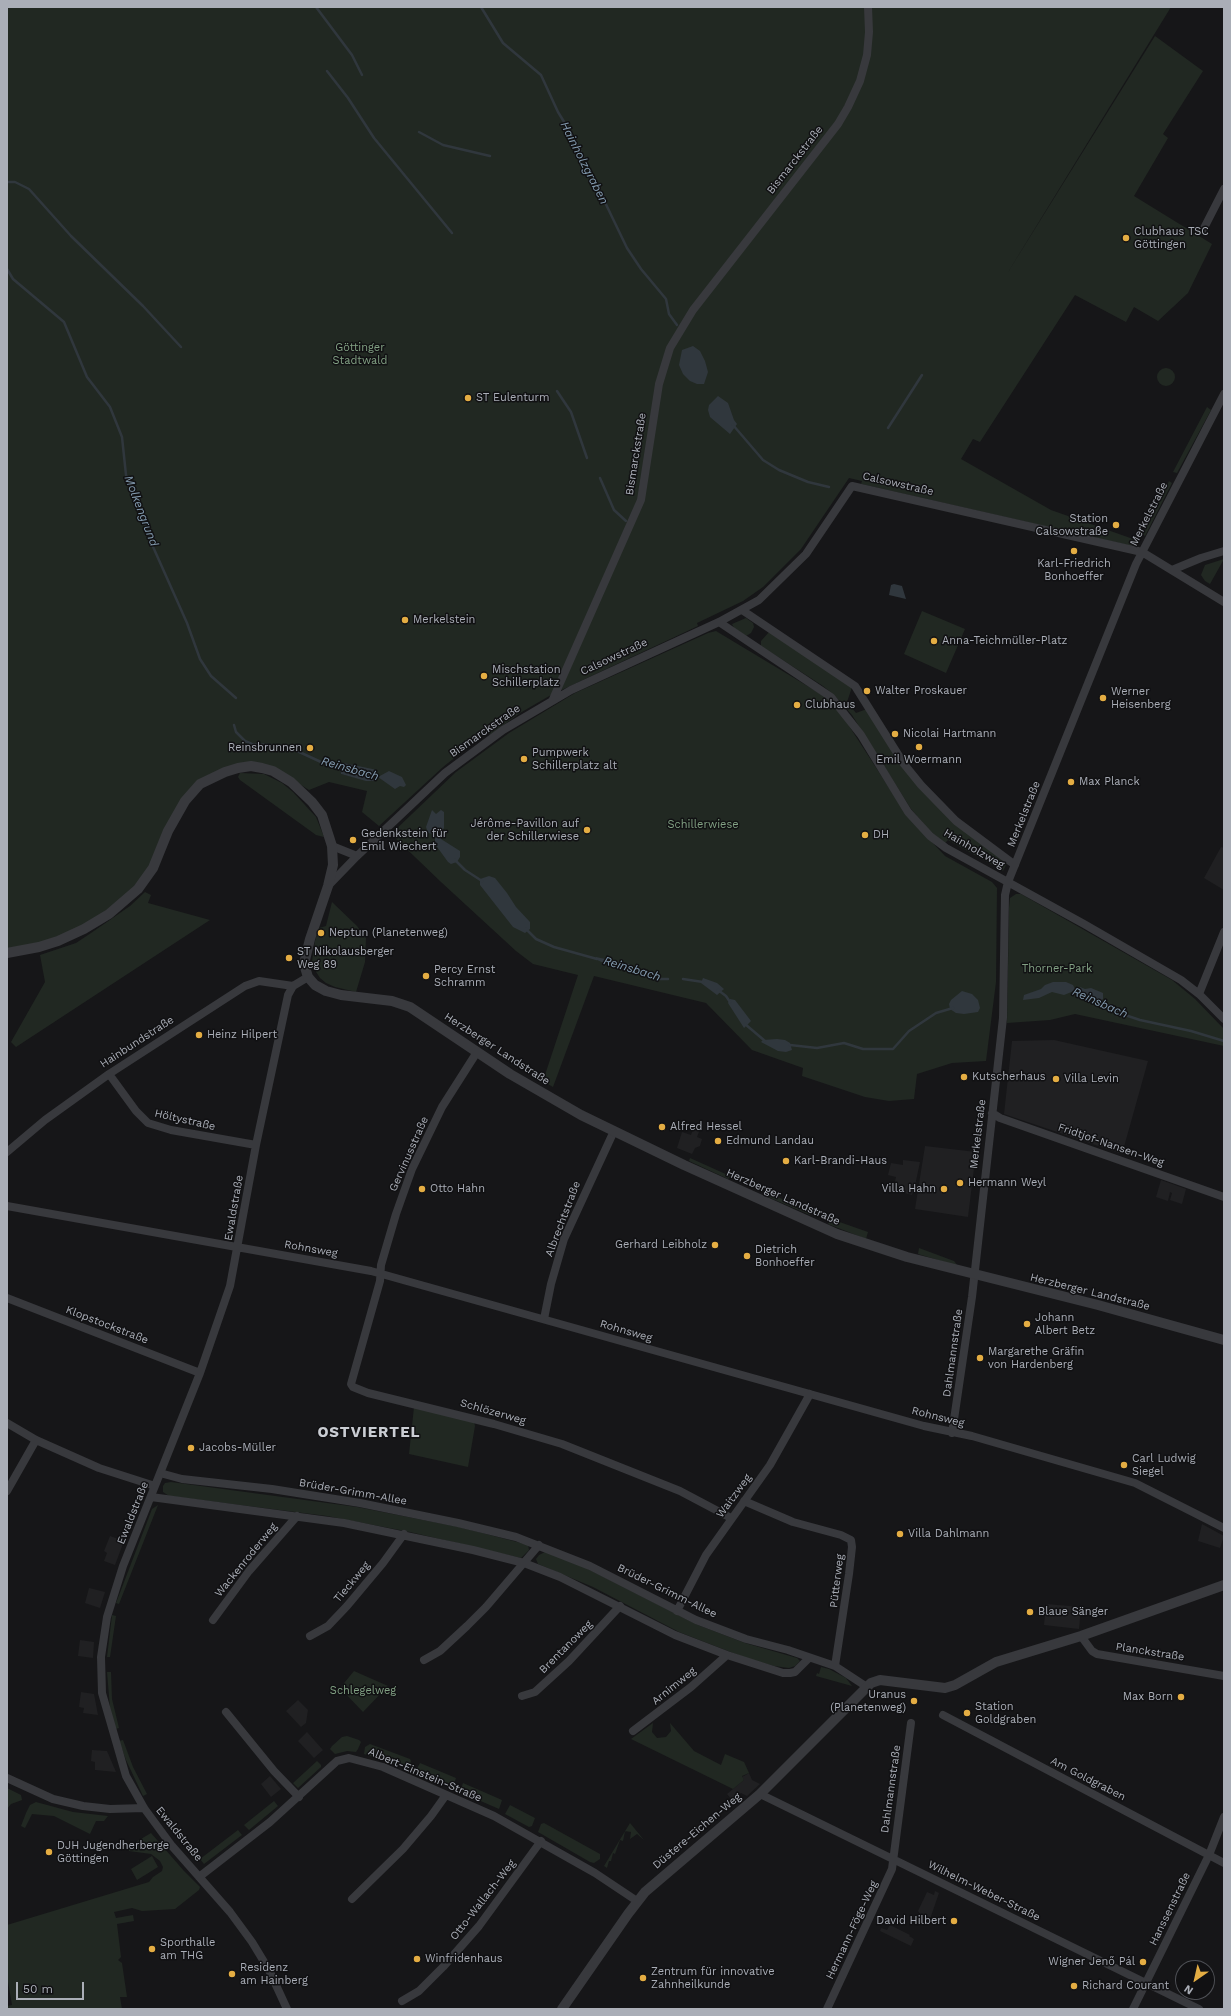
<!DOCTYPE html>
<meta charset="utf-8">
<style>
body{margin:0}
#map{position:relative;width:1231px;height:2016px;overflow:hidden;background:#161618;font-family:"Work Sans",sans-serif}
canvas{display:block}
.frame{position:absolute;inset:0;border:8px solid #aaaeb7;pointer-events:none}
.north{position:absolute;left:1175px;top:1960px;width:40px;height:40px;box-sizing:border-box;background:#111113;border:1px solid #4e5055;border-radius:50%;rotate:214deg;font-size:11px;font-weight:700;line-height:16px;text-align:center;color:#aaaeb7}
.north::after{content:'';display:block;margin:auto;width:14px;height:18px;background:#e4ad43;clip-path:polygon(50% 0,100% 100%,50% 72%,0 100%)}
.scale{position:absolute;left:16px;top:1982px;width:68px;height:18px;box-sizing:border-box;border:2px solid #aaaeb7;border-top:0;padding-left:5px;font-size:12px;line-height:14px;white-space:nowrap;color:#aaaeb7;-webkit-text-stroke:3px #111113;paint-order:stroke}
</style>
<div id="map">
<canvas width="1231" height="2016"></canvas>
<div class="frame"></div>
<div class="north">N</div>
<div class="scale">50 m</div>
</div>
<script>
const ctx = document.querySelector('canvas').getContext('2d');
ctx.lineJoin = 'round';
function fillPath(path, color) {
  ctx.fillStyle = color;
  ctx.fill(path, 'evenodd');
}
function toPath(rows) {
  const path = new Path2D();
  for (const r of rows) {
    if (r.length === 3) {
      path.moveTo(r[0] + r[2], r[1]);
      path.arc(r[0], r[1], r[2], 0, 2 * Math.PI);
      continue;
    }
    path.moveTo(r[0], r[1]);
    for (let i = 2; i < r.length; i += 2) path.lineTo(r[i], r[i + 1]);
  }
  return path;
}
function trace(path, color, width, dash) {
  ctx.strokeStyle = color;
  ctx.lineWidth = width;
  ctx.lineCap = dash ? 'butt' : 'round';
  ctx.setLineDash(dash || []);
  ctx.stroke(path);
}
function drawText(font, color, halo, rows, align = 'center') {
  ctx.font = font + ' "Work Sans",sans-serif';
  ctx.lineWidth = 3;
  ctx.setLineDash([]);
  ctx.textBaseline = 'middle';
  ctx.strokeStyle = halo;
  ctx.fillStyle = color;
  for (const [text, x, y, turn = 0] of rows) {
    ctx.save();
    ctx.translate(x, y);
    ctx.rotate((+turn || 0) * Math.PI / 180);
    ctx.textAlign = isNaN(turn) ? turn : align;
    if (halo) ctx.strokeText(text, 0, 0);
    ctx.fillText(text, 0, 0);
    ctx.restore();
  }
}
fillPath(toPath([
 [1221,847,1224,848,1224,890,1204,878],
 [1054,1040,1148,1061,1122,1154,1004,1114,1012,1041],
 [694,1127,700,1129,697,1137,702,1139,700,1146,695,1148,692,1154,677,1148,682,1132,691,1135],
 [925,1146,976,1152,968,1217,915,1209],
 [903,1160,920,1162,916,1181,917,1186,914,1188,912,1195,893,1190,896,1177,888,1175,891,1163,903,1165],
 [1161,1180,1186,1189,1182,1204,1170,1200,1172,1193,1170,1192,1168,1201,1156,1197],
 [1202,1524,1224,1536,1220,1548,1198,1541],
 [110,1536,124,1541,115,1565,104,1561,107,1553,104,1551],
 [89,1588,105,1592,100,1608,85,1603],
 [1046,1604,1081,1607,1079,1629,1044,1625],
 [80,1640,94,1642,93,1658,78,1656],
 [81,1692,94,1694,98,1715,83,1713,84,1708,79,1707],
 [298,1700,308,1710,306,1723,301,1727,286,1711],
 [307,1732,323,1750,314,1758,298,1741],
 [92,1750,107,1751,116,1772,95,1770,95,1762,91,1761],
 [749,1773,752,1780,760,1784,747,1796,741,1793,732,1800,727,1794,744,1780,742,1777],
 [270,1776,281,1789,271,1797,261,1784],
 [935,1891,939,1893,928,1925,918,1911,927,1892,934,1895],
 [890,1925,910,1935,909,1936,914,1939,911,1946,880,1931,881,1928,887,1930]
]), '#202022');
fillPath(toPath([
 [7,7,1171,7,1005,277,1155,36,1203,71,1163,134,1168,138,1134,196,1212,244,1188,293,1158,321,1134,307,1126,322,1075,295,980,442,973,439,961,459,1051,510,1136,540,1132,546,861,484,862,481,849,478,801,549,763,587,743,601,697,623,698,626,551,695,520,713,490,735,487,732,443,767,379,826,362,812,367,791,329,782,309,790,274,768,249,762,199,780,150,866,134,888,107,910,83,926,47,941,7,949],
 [344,763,353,765,357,778,341,774,340,769],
 [1166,377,9],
 [1207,407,1211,410,1177,473,1173,472],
 [1169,481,1172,483,1145,536,1142,534],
 [1224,559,1210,584,1205,581,1201,575,1205,565],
 [922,611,965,629,946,673,904,654],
 [746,618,753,623,754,627,751,633,746,636,734,628,732,624],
 [716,631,824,696,838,709,906,814,945,856,992,882,997,888,996,982,986,1061,952,1063,917,1074,914,1099,889,1101,865,1097,802,1076,803,1068,752,1050,706,1003,594,976,553,1087,543,1081,578,975,533,964,516,951,441,882,391,834,456,772,509,733,575,693,708,633],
 [769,632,852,687,847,702,856,713,867,709,919,788,1007,863,1003,871,948,840,945,843,930,831,911,809,852,715,834,695,823,686,761,646,761,641],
 [240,773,264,774,282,783,293,792,316,817,324,837,316,835,240,780,238,777],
 [145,892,151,895,148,903,210,920,16,1047,11,1042,45,982,40,955,76,943,91,933,130,906],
 [1016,894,1021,894,1172,980,1195,999,1224,1029,1224,1046,1075,1014,1050,1020,1007,1023,1009,908,1010,898],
 [332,902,357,926,366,938,365,962,356,992,335,987,326,983,320,978,313,967,312,961,315,941,319,928,326,926],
 [690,1158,730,1176,728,1179,689,1161],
 [769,1193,811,1212,810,1215,768,1197],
 [831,1219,868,1232,866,1239,828,1224],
 [919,1248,954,1261,958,1266,918,1254],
 [414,1407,474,1422,475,1426,468,1467,409,1454],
 [171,1482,357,1507,459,1527,521,1543,528,1545,529,1550,521,1558,410,1532,327,1516,169,1496,163,1492,163,1486,165,1483],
 [158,1505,119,1604,116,1603,152,1509],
 [545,1552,574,1562,698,1625,745,1643,797,1658,800,1661,795,1666,789,1668,774,1666,746,1658,679,1632,593,1587,538,1564,536,1559,539,1555],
 [112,1615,116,1616,110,1657,107,1657],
 [821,1667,829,1669,846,1678,852,1686,816,1676,817,1673,819,1674],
 [354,1671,388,1686,363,1712,340,1688],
 [107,1672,111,1672,112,1699,119,1728,115,1729,110,1708],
 [653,1723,652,1732,657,1738,666,1737,671,1731,670,1723,694,1751,721,1765,725,1754,744,1762,749,1773,742,1776,744,1780,733,1789,631,1739],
 [347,1736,359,1740,361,1742,358,1749,356,1752,347,1751,335,1754,330,1749,332,1746,342,1737],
 [123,1740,133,1767,147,1794,143,1796,126,1760,119,1741],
 [370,1744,410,1759,411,1761,409,1767,406,1768,364,1754,365,1747],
 [317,1761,321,1765,321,1767,298,1788,293,1783],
 [420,1763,456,1778,453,1787,415,1772],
 [463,1783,502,1800,499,1809,460,1792],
 [7,1788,21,1795,22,1800,11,1804,7,1809],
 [274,1801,278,1806,249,1830,244,1825],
 [36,1802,73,1812,108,1816,104,1821,96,1821,90,1834,54,1816,32,1814,25,1828,21,1826,26,1813,30,1805],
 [510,1805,535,1818,532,1826,529,1827,505,1814],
 [544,1823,600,1854,600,1859,594,1863,590,1862,538,1832,541,1824],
 [630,1823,644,1840,637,1834,630,1839,631,1832,625,1831,623,1841,620,1840,615,1854,613,1853,611,1861,609,1861,607,1868,604,1866],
 [238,1830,242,1835,204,1864,200,1859],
 [151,1833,184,1871,200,1887,199,1890,175,1909,142,1911,132,1908,114,1912,116,1918,133,1915,134,1921,117,1924,121,1957,118,1960,122,1963,127,1997,120,1997,122,2009,7,2009,7,2006,12,2005,7,1976,7,1925,149,1882,153,1877,162,1871,163,1867,160,1861,151,1854,129,1851,129,1846],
 [152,1856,158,1867,137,1880,131,1869]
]), '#212822');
fillPath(toPath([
 [693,346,700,351,705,361,708,372,704,384,697,384,690,381,683,374,679,365,682,350],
 [718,396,728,403,734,420,737,424,730,434,710,417,708,410,709,405],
 [894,584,902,586,906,599,889,595,891,585],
 [344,763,377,770,374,781,366,781,341,774,340,769,335,764],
 [389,771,402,777,406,785,404,787,400,786,395,789,378,777],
 [432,810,436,814,441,810,444,812,444,828,441,832,433,834,428,833,426,827],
 [439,835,441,839,460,851,460,857,457,862,451,864,448,862,435,844,435,837],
 [489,876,495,878,507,893,516,907,530,922,530,929,525,933,513,927,480,885,480,879],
 [596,957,629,964,635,968,632,973,608,965,595,959],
 [703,978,717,983,724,989,717,995,701,983],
 [1053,982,1066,982,1073,985,1075,989,1074,991,1064,995,1052,992,1039,998,1023,1000,1024,995,1041,989,1045,985],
 [1080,987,1085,989,1091,988,1103,993,1103,999,1097,1003,1090,1000,1077,993],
 [962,991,972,994,978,1000,980,1008,978,1012,964,1014,956,1013,950,1009,949,1004,951,1000],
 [730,999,735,1000,751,1021,744,1028,728,1003],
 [777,1039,785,1040,790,1043,792,1050,786,1052,778,1051,761,1042,763,1040]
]), '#30373d');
trace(toPath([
 [316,7,352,55,362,75],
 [481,7,503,43,541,75,558,112,574,138,627,248,641,269,666,299,669,314,677,325],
 [327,71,348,98,374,138,452,233],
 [419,132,443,145,490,156],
 [7,182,15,182,29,189,71,236,143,306,181,347],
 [7,269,13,279,64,322,87,377,110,407,122,437,126,475,138,500,150,540,187,623,200,659,211,676,236,698],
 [557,391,571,412,587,458],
 [733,425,763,460,779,470,808,482,829,487],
 [888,428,922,375],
 [600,478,614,510,626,521],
 [234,725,236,732,245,741,252,744,286,746],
 [295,750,321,762,337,765],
 [455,860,465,870,482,881],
 [526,929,536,939,554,947,597,959],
 [630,970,659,979,668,979],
 [683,979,703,982],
 [718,990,726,996,730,1002],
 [1099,1000,1113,1007,1119,1013,1140,1020,1191,1031,1224,1041],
 [745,1024,765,1041],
 [790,1045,817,1048,844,1043,863,1049,893,1049,909,1031,936,1013,953,1008]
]), '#30373d', 2.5);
trace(toPath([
 [1203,230,1224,189],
 [1172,570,1201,558,1224,551],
 [742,610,855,686,904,764,921,785,956,821,1015,865],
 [719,622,831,697,861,735,908,812,930,836,946,848,1084,924,1181,980,1199,994,1224,1019],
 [553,699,641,500,659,384,670,348,693,310,838,124,848,107,860,81,867,55,869,32,868,7],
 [332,846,357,856],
 [328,886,357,856,445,773,503,730,571,690,719,622,759,600,806,554,852,486,1142,552,1224,602],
 [293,986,308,977],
 [1199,994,1224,932],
 [477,1052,442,1107,412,1169,396,1214,381,1265,380,1281,351,1384,353,1387,368,1393,494,1424,562,1444,680,1491,731,1518],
 [109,1074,136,1111,148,1123,171,1130,256,1145],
 [992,1113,1000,1118,1224,1197],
 [7,1152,45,1120,109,1074,245,986,259,981,293,986],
 [7,1206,371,1271,924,1426,972,1436,1135,1483,1224,1528],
 [7,1298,200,1373],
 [544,1319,551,1284,564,1239,614,1131],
 [7,1423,36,1440,99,1468,155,1486],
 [952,1433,972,1297,1003,1018,1005,895,1008,882,1136,564,1224,394],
 [160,1473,182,1479,272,1489,360,1503,458,1523,516,1537,590,1566,696,1620,746,1639,788,1650,835,1666,867,1687],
 [7,1491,36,1440],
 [151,1497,344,1523,473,1550,524,1563,560,1577,675,1635,727,1655,783,1673,790,1673,795,1672,809,1658],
 [744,1501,793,1522,841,1535,851,1540,852,1547,849,1574,835,1666],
 [677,1611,706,1555,770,1465,810,1394],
 [213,1620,249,1571,297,1516],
 [310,1636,328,1626,347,1606,383,1563,404,1534],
 [1081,1636,1092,1651,1097,1654,1224,1676],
 [424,1660,440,1651,467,1626,486,1607,539,1545],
 [522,1696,535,1692,569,1661,620,1606],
 [226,1712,274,1771,299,1797],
 [943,1715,1224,1863],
 [633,1731,691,1687,727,1655],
 [7,1778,53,1799,83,1806,110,1809,144,1808],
 [760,1794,1199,2009],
 [199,1877,270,1822,337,1761,349,1758,383,1767,494,1816,595,1873,637,1901],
 [352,1899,403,1849,431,1816,446,1795],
 [402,2001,419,1991,443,1967,479,1926,541,1841],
 [287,2009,269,1970,252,1942,230,1912,172,1846,144,1808,126,1776,102,1693,101,1657,107,1617,123,1566,200,1373,230,1286,256,1145,288,995,293,986],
 [827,2009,892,1869,911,1723],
 [1133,2009,1209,1855,1224,1817]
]), '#38393d', 8);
trace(toPath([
 [7,953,39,947,58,941,84,929,109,914,138,889,153,868,168,831,185,801,200,784,225,772,238,768,251,766,262,768,273,771,291,782,312,802,322,815,332,846,333,865,328,886,310,939,304,964,308,977,315,985,326,991,341,995,392,1001,410,1007,510,1074,581,1115,684,1165,837,1234,907,1257,1098,1305,1224,1340],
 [562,2009,628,1914,645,1892,760,1794,871,1683,880,1680,945,1688,955,1685,996,1662,1081,1636,1224,1585]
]), '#38393d', 10);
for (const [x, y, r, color] of [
 [1126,238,4,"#e4ad43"],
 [468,398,4,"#e4ad43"],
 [1116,525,4,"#e4ad43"],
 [1074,551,4,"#e4ad43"],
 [405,620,4,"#e4ad43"],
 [934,641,4,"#e4ad43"],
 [484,676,4,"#e4ad43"],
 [867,691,4,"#e4ad43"],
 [1103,698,4,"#e4ad43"],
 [797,705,4,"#e4ad43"],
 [895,734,4,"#e4ad43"],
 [919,747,4,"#e4ad43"],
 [310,748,4,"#e4ad43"],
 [524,759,4,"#e4ad43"],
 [1071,782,4,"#e4ad43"],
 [587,830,4,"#e4ad43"],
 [865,835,4,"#e4ad43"],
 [353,840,4,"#e4ad43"],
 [321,933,4,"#e4ad43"],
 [289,958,4,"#e4ad43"],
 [426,976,4,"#e4ad43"],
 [199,1035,4,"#e4ad43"],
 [964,1077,4,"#e4ad43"],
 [1056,1079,4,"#e4ad43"],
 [662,1127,4,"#e4ad43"],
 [718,1141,4,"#e4ad43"],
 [786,1161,4,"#e4ad43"],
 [960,1183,4,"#e4ad43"],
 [422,1189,4,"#e4ad43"],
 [944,1189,4,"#e4ad43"],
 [715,1245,4,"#e4ad43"],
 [747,1256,4,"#e4ad43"],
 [1027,1324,4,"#e4ad43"],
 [980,1358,4,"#e4ad43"],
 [191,1448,4,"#e4ad43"],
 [1124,1465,4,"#e4ad43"],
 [900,1534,4,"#e4ad43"],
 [1030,1612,4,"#e4ad43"],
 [1181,1697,4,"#e4ad43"],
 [914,1701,4,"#e4ad43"],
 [967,1713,4,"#e4ad43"],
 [49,1852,4,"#e4ad43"],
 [954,1921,4,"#e4ad43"],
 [152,1949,4,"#e4ad43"],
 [417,1959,4,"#e4ad43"],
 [1143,1962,4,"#e4ad43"],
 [232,1974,4,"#e4ad43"],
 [643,1978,4,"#e4ad43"],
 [1074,1986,4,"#e4ad43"]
]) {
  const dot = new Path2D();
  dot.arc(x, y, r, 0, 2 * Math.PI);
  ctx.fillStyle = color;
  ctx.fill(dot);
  trace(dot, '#111113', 1.5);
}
drawText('11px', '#aaaeb7', '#111113', [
 ["Bismarckstraße",795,160,-52],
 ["Bismarckstraße",636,454,-81],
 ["Calsowstraße",898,484,13],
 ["Merkelstraße",1149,514,-63],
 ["Calsowstraße",614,657,-25],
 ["Bismarckstraße",485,731,-35],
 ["Merkelstraße",1024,814,-68],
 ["Hainholzweg",974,849,30],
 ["Hainbundstraße",137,1042,-33],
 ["Herzberger Landstraße",497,1049,33],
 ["Höltystraße",185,1120,13],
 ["Merkelstraße",978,1134,-83],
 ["Fridtjof-Nansen-Weg",1111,1145,19],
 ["Gervinusstraße",409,1154,-66],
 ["Herzberger Landstraße",783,1197,24],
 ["Ewaldstraße",234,1208,-80],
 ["Albrechtstraße",563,1219,-69],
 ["Rohnsweg",311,1249,10],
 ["Herzberger Landstraße",1090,1292,14],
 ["Klopstockstraße",107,1325,21],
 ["Rohnsweg",626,1331,16],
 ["Dahlmannstraße",953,1353,-82],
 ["Schlözerweg",493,1412,16],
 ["Rohnsweg",938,1417,14],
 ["Brüder-Grimm-Allee",353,1492,10],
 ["Waitzweg",734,1496,-54],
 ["Ewaldstraße",133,1513,-68],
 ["Wackenroderweg",246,1560,-51],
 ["Pütterweg",837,1581,-83],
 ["Tieckweg",352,1582,-50],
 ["Brüder-Grimm-Allee",667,1591,26],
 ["Brentanoweg",566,1647,-45],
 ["Planckstraße",1150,1652,9],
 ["Arnimweg",674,1686,-39],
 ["Albert-Einstein-Straße",425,1775,23],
 ["Am Goldgraben",1088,1779,27],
 ["Dahlmannstraße",891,1789,-82],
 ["Düstere-Eichen-Weg",697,1831,-40],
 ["Ewaldstraße",179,1834,51],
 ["Wilhelm-Weber-Straße",984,1891,26],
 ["Otto-Wallach-Weg",483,1900,-52],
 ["Hanssenstraße",1170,1909,-64],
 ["Hermann-Föge-Weg",852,1930,-65]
]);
drawText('11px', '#aaaeb7', '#111113', [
 ["Clubhaus TSC",1134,232],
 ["Göttingen",1134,245],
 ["ST Eulenturm",476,398],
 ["Station",1108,519,"right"],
 ["Calsowstraße",1108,532,"right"],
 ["Karl-Friedrich",1074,564,"center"],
 ["Bonhoeffer",1074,577,"center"],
 ["Merkelstein",413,620],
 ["Anna-Teichmüller-Platz",942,641],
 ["Mischstation",492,670],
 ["Schillerplatz",492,683],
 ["Walter Proskauer",875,691],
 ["Werner",1111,692],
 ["Heisenberg",1111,705],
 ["Clubhaus",805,705],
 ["Nicolai Hartmann",903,734],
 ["Reinsbrunnen",302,748,"right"],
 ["Pumpwerk",532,753],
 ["Schillerplatz alt",532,766],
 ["Emil Woermann",919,760,"center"],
 ["Max Planck",1079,782],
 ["Jérôme-Pavillon auf",579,824,"right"],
 ["der Schillerwiese",579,837,"right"],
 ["Gedenkstein für",361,834],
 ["Emil Wiechert",361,847],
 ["DH",873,835],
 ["Neptun (Planetenweg)",329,933],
 ["ST Nikolausberger",297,952],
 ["Weg 89",297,965],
 ["Percy Ernst",434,970],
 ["Schramm",434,983],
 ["Heinz Hilpert",207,1035],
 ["Kutscherhaus",972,1077],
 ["Villa Levin",1064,1079],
 ["Alfred Hessel",670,1127],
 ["Edmund Landau",726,1141],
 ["Karl-Brandi-Haus",794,1161],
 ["Hermann Weyl",968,1183],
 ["Otto Hahn",430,1189],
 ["Villa Hahn",936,1189,"right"],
 ["Gerhard Leibholz",707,1245,"right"],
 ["Dietrich",755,1250],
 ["Bonhoeffer",755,1263],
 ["Johann",1035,1318],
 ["Albert Betz",1035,1331],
 ["Margarethe Gräfin",988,1352],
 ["von Hardenberg",988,1365],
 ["Jacobs-Müller",199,1448],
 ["Carl Ludwig",1132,1459],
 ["Siegel",1132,1472],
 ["Villa Dahlmann",908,1534],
 ["Blaue Sänger",1038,1612],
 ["Uranus",906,1695,"right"],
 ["(Planetenweg)",906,1708,"right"],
 ["Max Born",1173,1697,"right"],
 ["Station",975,1707],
 ["Goldgraben",975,1720],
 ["DJH Jugendherberge",57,1846],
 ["Göttingen",57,1859],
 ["David Hilbert",946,1921,"right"],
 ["Sporthalle",160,1943],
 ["am THG",160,1956],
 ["Winfridenhaus",425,1959],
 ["Wigner Jenő Pál",1135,1962,"right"],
 ["Residenz",240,1968],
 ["am Hainberg",240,1981],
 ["Zentrum für innovative",651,1972],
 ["Zahnheilkunde",651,1985],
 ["Richard Courant",1082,1986]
], 'left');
drawText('11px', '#82a184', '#111113', [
 ["Göttinger",360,348],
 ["Stadtwald",360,361],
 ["Schillerwiese",703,825],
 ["Thorner-Park",1057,969],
 ["Schlegelweg",363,1691]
]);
drawText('italic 12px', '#839baf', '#111113', [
 ["Hainholzgraben",584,163,63],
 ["Molkengrund",141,511,69],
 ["Reinsbach",350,769,16],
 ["Reinsbach",632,969,17],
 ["Reinsbach",1100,1003,24]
]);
ctx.letterSpacing = '1px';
drawText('bold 15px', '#cacdd3', '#111113', [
 ["OSTVIERTEL",369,1433]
]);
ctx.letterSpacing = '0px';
</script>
